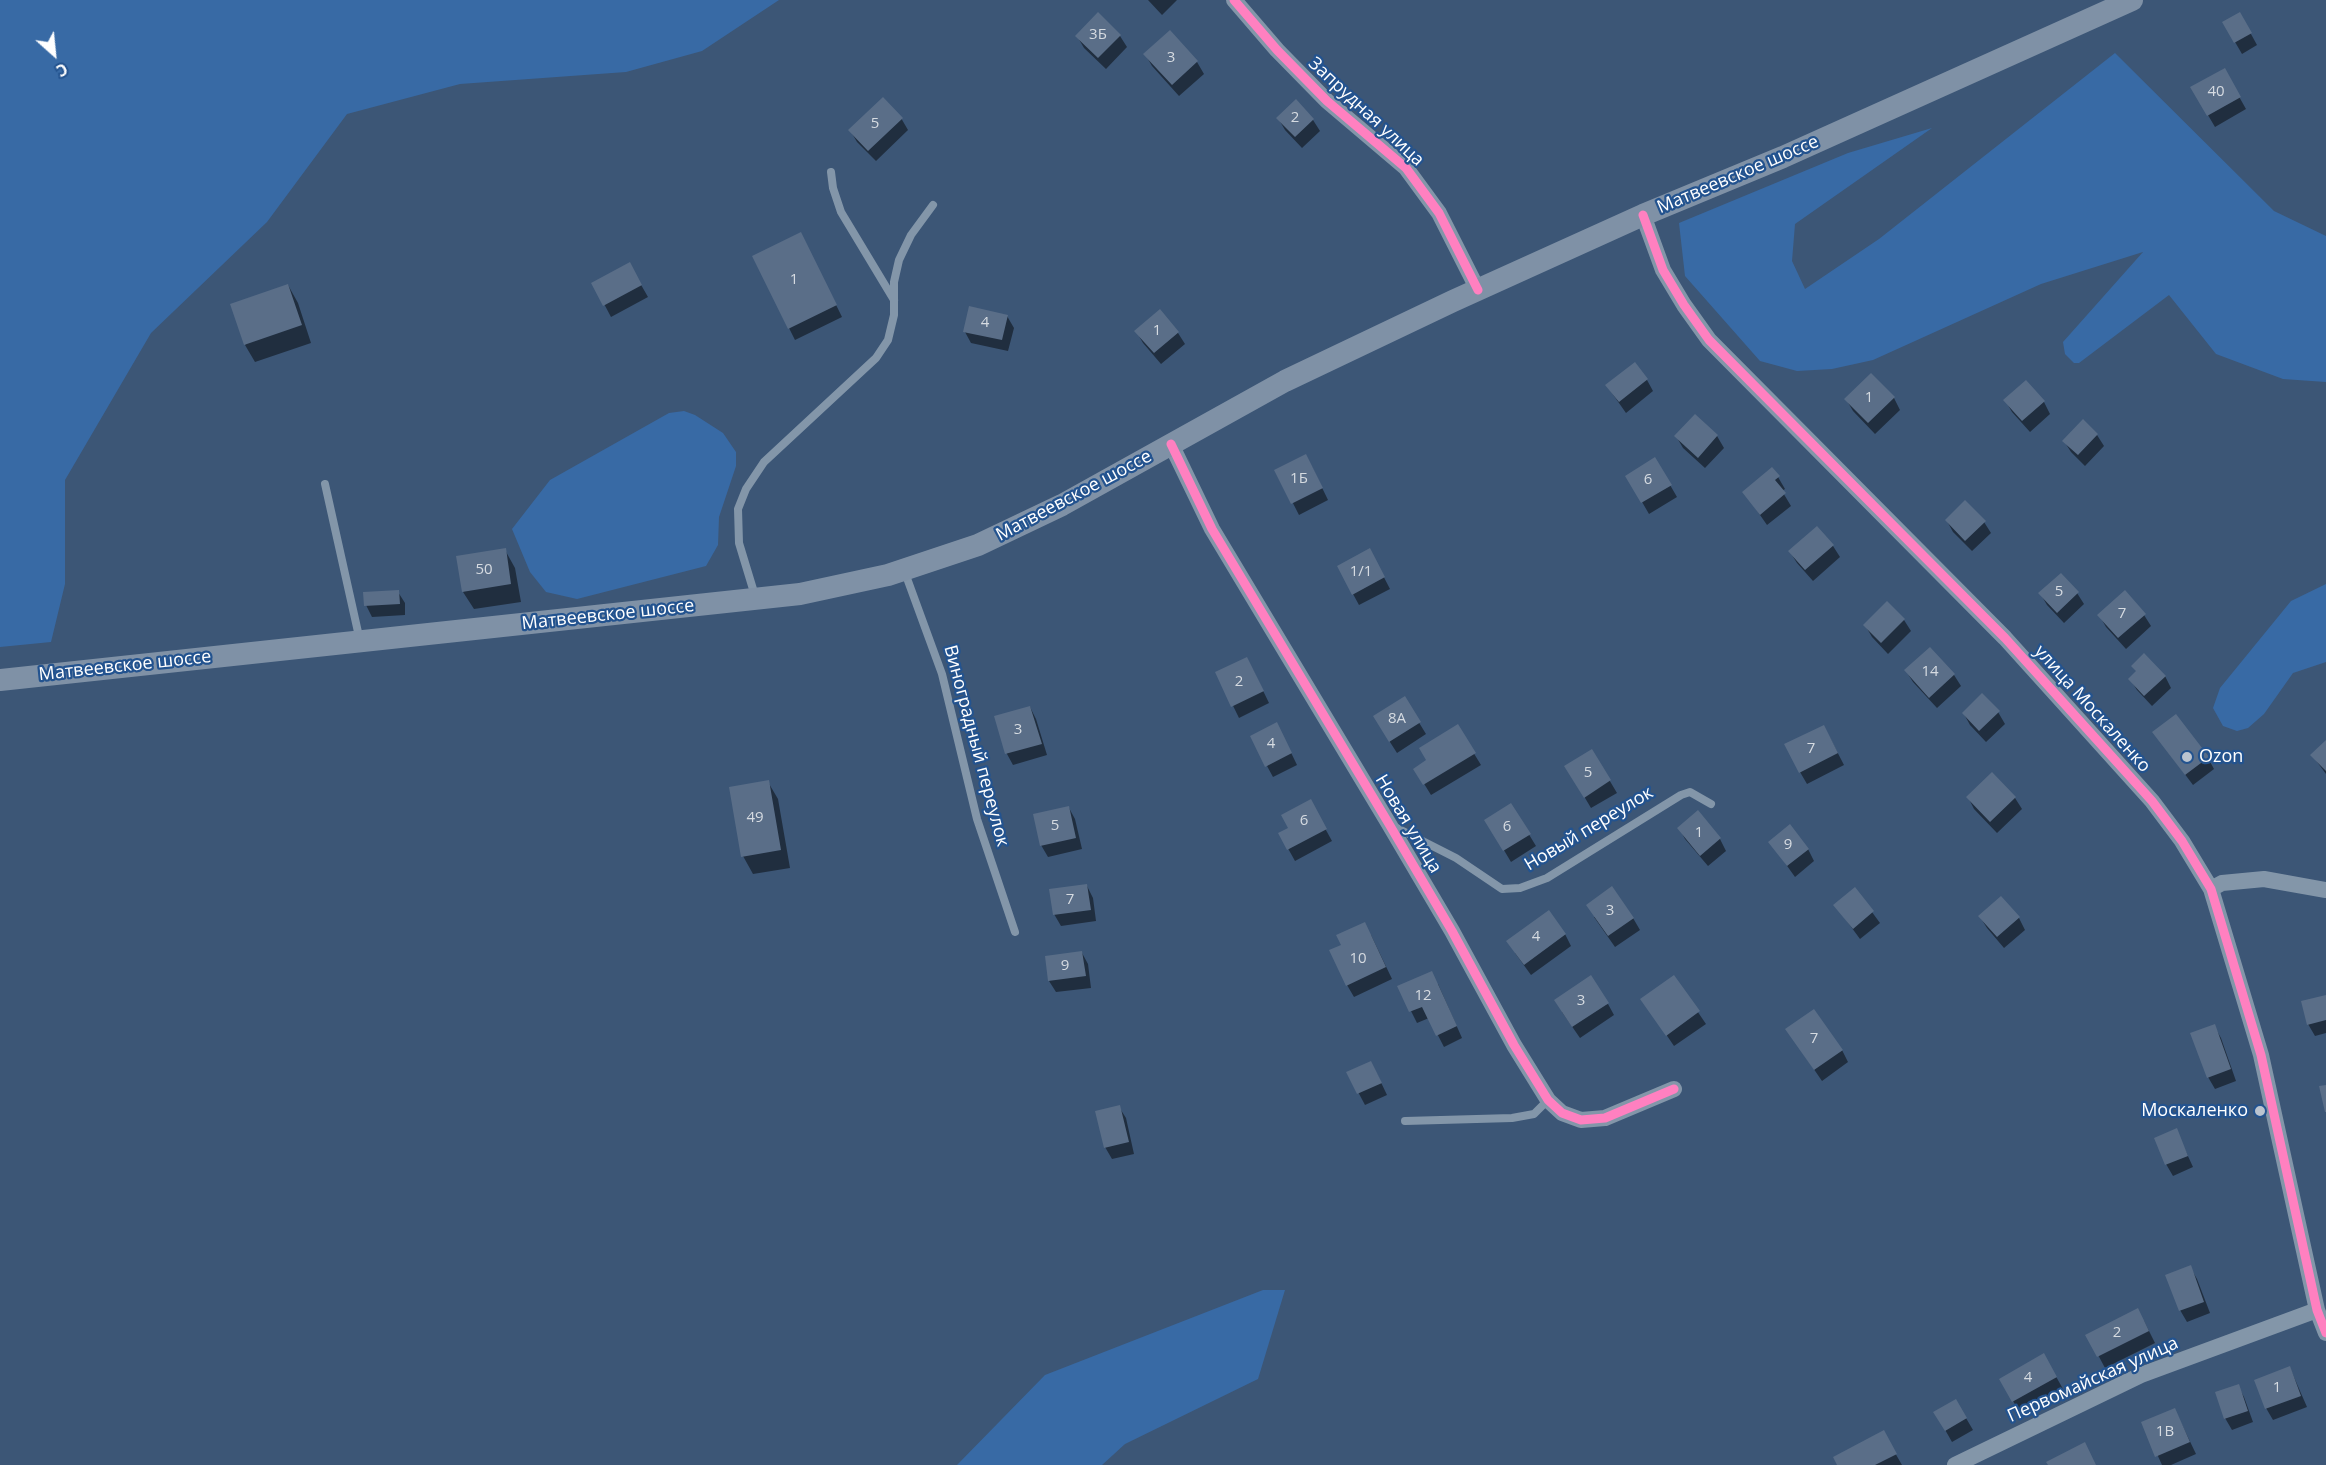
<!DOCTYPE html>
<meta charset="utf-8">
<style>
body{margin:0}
#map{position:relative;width:2326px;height:1465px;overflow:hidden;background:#3c5676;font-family:"Open Sans",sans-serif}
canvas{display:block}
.north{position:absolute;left:24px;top:24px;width:60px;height:60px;-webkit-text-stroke:4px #23538f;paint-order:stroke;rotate:153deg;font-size:16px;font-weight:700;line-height:24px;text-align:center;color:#fff}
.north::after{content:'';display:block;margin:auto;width:21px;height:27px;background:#fff;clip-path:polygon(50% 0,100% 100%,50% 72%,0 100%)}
</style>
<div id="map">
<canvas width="2326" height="1465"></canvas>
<div class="north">С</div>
</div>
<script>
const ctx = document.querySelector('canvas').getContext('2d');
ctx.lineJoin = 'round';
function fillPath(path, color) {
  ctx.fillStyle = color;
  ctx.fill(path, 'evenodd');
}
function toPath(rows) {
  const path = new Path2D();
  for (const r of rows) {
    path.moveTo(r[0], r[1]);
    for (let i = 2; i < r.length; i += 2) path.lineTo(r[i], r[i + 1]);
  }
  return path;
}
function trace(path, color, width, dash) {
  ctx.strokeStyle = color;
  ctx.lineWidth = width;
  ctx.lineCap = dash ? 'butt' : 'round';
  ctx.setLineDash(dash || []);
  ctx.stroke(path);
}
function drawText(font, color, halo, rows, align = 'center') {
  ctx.font = font + ' "Open Sans",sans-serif';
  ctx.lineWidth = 4.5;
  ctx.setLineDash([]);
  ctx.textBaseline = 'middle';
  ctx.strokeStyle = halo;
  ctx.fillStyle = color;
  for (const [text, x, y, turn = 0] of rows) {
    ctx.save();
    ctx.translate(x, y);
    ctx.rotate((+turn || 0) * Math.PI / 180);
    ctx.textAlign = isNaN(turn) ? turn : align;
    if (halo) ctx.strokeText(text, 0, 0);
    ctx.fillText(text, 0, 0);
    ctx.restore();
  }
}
fillPath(toPath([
 [0,0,779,0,702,51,626,72,460,84,347,114,267,222,151,333,65,480,65,584,51,642,0,647],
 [2115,53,2274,211,2326,236,2326,382,2283,379,2216,354,2169,295,2079,363,2074,363,2065,354,2063,342,2143,252,2041,284,1873,360,1832,369,1797,371,1760,361,1685,276,1679,223,1848,153,1932,128,1795,224,1792,261,1805,289,1879,239],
 [684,411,695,415,723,433,736,452,736,466,719,517,718,545,706,566,577,599,546,592,530,572,512,529,550,480,669,413],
 [2326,584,2326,662,2293,673,2264,714,2248,728,2237,731,2223,726,2213,708,2220,688,2291,601],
 [1263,1290,1285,1290,1258,1379,1125,1444,1102,1465,957,1465,1045,1375]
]), '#386aa5');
fillPath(toPath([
 [1148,0,1177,0,1162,15],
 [2240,14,2257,45,2242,54,2224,23],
 [1170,32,1197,62,1204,74,1179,96,1152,66,1145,54],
 [1077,36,1120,36,1127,47,1106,69,1084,48],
 [2224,70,2246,109,2215,127,2192,88],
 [1296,101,1313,120,1320,131,1302,148,1285,130,1278,118],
 [901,118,908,130,876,161,857,142,850,130],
 [807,246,842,317,795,340,789,328],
 [636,276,648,297,611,317,593,283],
 [288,285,298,303,311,343,255,362,245,345],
 [1007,316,1014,328,1008,351,971,343,965,332],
 [1136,331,1178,333,1185,344,1161,364,1143,343],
 [1647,380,1653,391,1626,413,1607,386],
 [2026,382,2044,402,2050,414,2030,432,2012,412,2005,400],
 [1894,398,1900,410,1875,434,1853,411,1846,399],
 [1695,416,1717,436,1724,448,1705,468,1683,448,1676,436],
 [2097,435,2104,446,2085,466,2071,452,2064,441],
 [1655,459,1677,497,1649,514,1627,476],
 [1312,467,1328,500,1299,515,1276,470],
 [1778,477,1785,489,1782,491,1791,506,1767,525,1744,492],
 [1947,521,1984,522,1991,533,1972,551,1953,532],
 [1817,528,1833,546,1840,557,1813,581,1797,563,1790,552],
 [505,550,515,568,521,602,474,609,463,592],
 [1376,562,1390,589,1359,605,1353,594],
 [398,592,405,603,405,615,372,617,366,605],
 [2040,593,2077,593,2084,604,2064,623,2047,605],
 [2099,615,2144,615,2151,626,2126,649,2106,627],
 [1904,620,1911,631,1888,654,1872,637,1865,625],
 [1253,670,1269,703,1239,718,1217,673],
 [1906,671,1954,675,1961,686,1937,708,1913,682],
 [2165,676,2171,688,2152,706,2137,690,2130,679],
 [1404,698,1426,734,1397,753,1381,728],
 [1030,707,1036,719,1047,755,1013,765,1007,754,996,717],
 [1998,712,2005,724,1986,742,1970,725,1964,714],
 [1457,726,1481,765,1431,795,1415,769,1428,761],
 [2154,733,2208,758,2214,769,2193,785],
 [1283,736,1297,765,1273,777,1267,766],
 [1830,738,1844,765,1807,784,1800,772],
 [2326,742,2326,774,2312,755],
 [1592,751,1617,793,1591,808,1566,766],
 [768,782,778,799,790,868,753,874,743,856],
 [1968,797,2015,798,2022,809,1997,833,1974,809],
 [1310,801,1332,841,1295,861,1280,834,1290,828],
 [1511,805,1536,846,1511,862,1486,820],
 [1069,808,1075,819,1082,849,1048,857,1041,845],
 [1697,812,1720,839,1726,851,1708,866,1685,839,1679,828],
 [1770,842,1808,849,1814,861,1795,877],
 [1087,886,1093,898,1096,921,1061,926,1054,914],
 [1855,889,1880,923,1860,939,1835,905],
 [2001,898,2019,918,2025,930,2004,948,1987,928,1980,917],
 [1594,917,1633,918,1640,930,1615,947],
 [1565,934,1571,946,1531,975,1515,953],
 [1371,935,1392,979,1354,997,1347,985],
 [1082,953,1088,964,1091,988,1056,992,1049,981],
 [1674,977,1706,1024,1674,1046,1642,999],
 [1438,984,1462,1038,1444,1047,1429,1018,1417,1023,1399,987],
 [2326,996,2326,1033,2315,1036,2308,1024],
 [1608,1004,1614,1015,1580,1038,1562,1012],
 [2214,1026,2221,1038,2236,1081,2215,1089,2208,1077],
 [1787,1030,1842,1050,1848,1062,1822,1081],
 [1348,1073,1377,1074,1387,1095,1365,1105],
 [1119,1107,1126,1118,1134,1154,1112,1159,1105,1147],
 [2176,1130,2193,1167,2173,1176,2166,1164],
 [2190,1267,2197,1279,2210,1313,2187,1322,2180,1310],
 [2144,1321,2155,1343,2105,1368,2088,1336],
 [2044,1355,2063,1389,2020,1413,2001,1380],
 [2290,1368,2307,1407,2273,1420,2266,1408],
 [2238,1386,2244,1397,2253,1422,2232,1430,2225,1418],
 [1956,1401,1973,1430,1952,1442,1935,1412],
 [2175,1410,2196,1454,2171,1465,2162,1465,2143,1423],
 [1883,1432,1902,1465,1839,1465]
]), '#0007');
fillPath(toPath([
 [1098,12,1121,35,1098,58,1075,36],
 [2240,12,2252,33,2234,43,2222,22],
 [1170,30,1198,61,1172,85,1143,54],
 [2225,68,2241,97,2207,116,2190,87],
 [883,97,903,118,868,151,848,130],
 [1296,99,1314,119,1295,137,1276,118],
 [801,232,837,305,788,329,752,256],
 [630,262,642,285,603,306,591,283],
 [288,284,302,325,244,345,230,304],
 [969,306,1008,315,1002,340,963,332],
 [1160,309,1179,332,1154,353,1134,331],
 [1635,362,1648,379,1619,402,1605,385],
 [1871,373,1895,397,1868,423,1844,399],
 [2026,380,2045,401,2022,421,2003,400],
 [1695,414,1718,435,1698,458,1674,436],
 [2083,419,2098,434,2078,455,2062,441],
 [1306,454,1323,488,1291,504,1274,470],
 [1655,457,1672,485,1641,503,1625,476],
 [1772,467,1780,476,1775,480,1786,493,1760,515,1742,492],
 [1965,500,1986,521,1965,541,1945,520],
 [1817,526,1834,545,1805,570,1788,551],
 [506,548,511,584,462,592,456,556],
 [1370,548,1385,577,1352,595,1337,566],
 [2061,573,2079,592,2057,613,2038,593],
 [399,590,400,604,364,606,363,592],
 [2125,590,2146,614,2118,638,2097,615],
 [1887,601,1905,619,1881,643,1863,625],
 [1930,647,1955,674,1929,698,1904,670],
 [2144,653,2166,676,2144,696,2128,679,2136,671,2131,666],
 [1247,657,1264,691,1231,707,1215,672],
 [1982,693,2000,711,1979,731,1962,713],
 [1405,696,1421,722,1389,742,1373,716],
 [1030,706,1042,744,1005,754,994,716],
 [2176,714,2209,757,2185,775,2152,732],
 [1277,722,1292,753,1265,767,1250,736],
 [1458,724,1476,753,1423,785,1413,769,1426,760,1419,748],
 [1824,725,1838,753,1799,773,1784,744],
 [2326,740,2326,771,2310,755],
 [1592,749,1611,780,1584,798,1564,766],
 [1992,772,2016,797,1990,822,1966,797],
 [769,780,781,850,741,857,729,787],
 [1311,799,1327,829,1287,850,1278,833,1288,828,1281,815],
 [1511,803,1531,834,1503,851,1484,820],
 [1069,806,1076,838,1040,846,1033,814],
 [1698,810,1721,838,1700,856,1677,828],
 [1790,824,1809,849,1787,866,1768,842],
 [1087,884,1091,910,1053,915,1049,889],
 [1612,886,1634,918,1608,936,1586,905],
 [1855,887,1874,911,1853,929,1833,905],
 [2001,896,2020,917,1997,937,1978,916],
 [1549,910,1566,934,1524,965,1506,941],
 [1365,922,1386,967,1346,986,1329,950,1341,945,1336,935],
 [1082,951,1086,976,1048,981,1045,956],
 [1432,971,1457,1026,1436,1036,1422,1007,1409,1012,1397,986],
 [1591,975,1609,1003,1572,1027,1554,1000],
 [1674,975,1700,1011,1666,1036,1640,999],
 [2326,995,2326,1020,2307,1025,2301,1001],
 [1814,1009,1843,1050,1814,1070,1785,1029],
 [2215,1024,2231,1069,2207,1078,2190,1033],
 [1371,1061,1382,1083,1357,1094,1346,1072],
 [2326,1085,2326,1112,2325,1112,2319,1086],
 [1120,1105,1129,1142,1104,1148,1095,1111],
 [2177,1128,2188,1156,2165,1165,2154,1138],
 [2191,1265,2204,1302,2179,1311,2165,1275],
 [2138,1308,2149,1331,2097,1357,2085,1335],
 [2044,1353,2057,1377,2012,1402,1999,1379],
 [2290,1366,2301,1396,2265,1409,2254,1380],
 [2239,1384,2248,1411,2224,1419,2215,1392],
 [1956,1399,1967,1418,1945,1431,1933,1412],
 [2175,1408,2190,1442,2155,1457,2141,1422],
 [1884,1430,1897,1454,1875,1465,1837,1465,1833,1457],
 [2085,1442,2096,1465,2048,1465,2046,1462]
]), '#5a6e88');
trace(toPath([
 [831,172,833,188,841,212,894,300],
 [325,484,360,641],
 [904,570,942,674,977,819,1015,932],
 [756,599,739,543,738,509,746,489,764,462,876,358,888,340,894,315,894,282,899,260,911,235,933,205],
 [1395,827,1456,858,1502,889,1520,888,1547,878,1681,795,1690,792,1711,804],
 [1405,1121,1512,1118,1534,1114,1548,1100]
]), '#8396a9', 8);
trace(toPath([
 [1234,0,1277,50,1327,101,1406,168,1439,213,1478,290],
 [1643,215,1663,270,1684,305,1709,340,2005,638,2152,801,2182,841,2211,889,2261,1055,2317,1310,2326,1333],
 [1171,444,1212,529,1389,824,1452,931,1514,1045,1548,1100,1562,1113,1581,1120,1605,1118,1674,1089],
 [2211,889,2222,883,2264,879,2326,890],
 [1955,1465,2141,1375,2317,1310]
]), '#8396a9', 16);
trace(toPath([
 [0,680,800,594,888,575,978,545,1062,505,1285,381,1453,301,1643,215,1783,157,2132,0]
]), '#7f91a6', 22);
trace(toPath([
 [1234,0,1277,50,1327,101,1406,168,1439,213,1478,290],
 [1643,215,1663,270,1684,305,1709,340,2005,638,2152,801,2182,841,2211,889,2261,1055,2317,1310,2326,1333],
 [1171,444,1212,529,1389,824,1452,931,1514,1045,1548,1100,1562,1113,1581,1120,1605,1118,1674,1089]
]), '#ff80c0', 9);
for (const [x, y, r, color] of [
 [2187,757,6,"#bbc4cf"],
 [2260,1111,6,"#bbc4cf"]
]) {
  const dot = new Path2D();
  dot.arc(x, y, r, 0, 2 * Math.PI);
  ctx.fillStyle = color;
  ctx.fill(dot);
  trace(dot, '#23538f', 2);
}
drawText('15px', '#d6dbe1', null, [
 ["3Б",1098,35],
 ["3",1171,58],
 ["40",2216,92],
 ["2",1295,118],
 ["5",875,124],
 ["1",794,280],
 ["4",985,323],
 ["1",1157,331],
 ["1",1869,398],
 ["1Б",1299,479],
 ["6",1648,480],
 ["50",484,570],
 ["1/1",1361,572],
 ["5",2059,592],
 ["7",2122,614],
 ["14",1930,672],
 ["2",1239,682],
 ["8А",1397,719],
 ["3",1018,730],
 ["4",1271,744],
 ["7",1811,749],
 ["5",1588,773],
 ["49",755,818],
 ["6",1304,821],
 ["5",1055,826],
 ["6",1507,827],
 ["1",1699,833],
 ["9",1788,845],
 ["7",1070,900],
 ["3",1610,911],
 ["4",1536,937],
 ["10",1358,959],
 ["9",1065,966],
 ["12",1423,996],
 ["3",1581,1001],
 ["7",1814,1039],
 ["2",2117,1333],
 ["4",2028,1378],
 ["1",2277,1388],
 ["1В",2165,1432]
]);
drawText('18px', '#fff', '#23538f', [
 ["Запрудная улица",1366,112,43],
 ["Матвеевское шоссе",1738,175,-23],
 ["Матвеевское шоссе",1074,496,-28],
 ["Матвеевское шоссе",608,615,-6],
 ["Матвеевское шоссе",125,666,-6],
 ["улица Москаленко",2092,709,48],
 ["Виноградный переулок",976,746,75],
 ["Новая улица",1408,824,59],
 ["Новый переулок",1589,829,-31],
 ["Первомайская улица",2093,1380,-24]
]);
drawText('18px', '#fff', '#23538f', [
 ["Ozon",2199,757],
 ["Москаленко",2248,1111,"right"]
], 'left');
</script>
